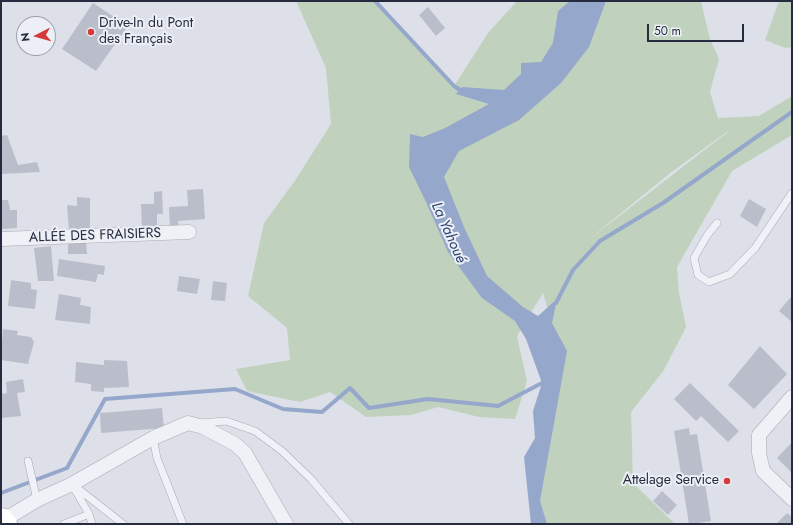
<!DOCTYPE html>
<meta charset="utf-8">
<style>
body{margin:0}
#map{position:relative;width:793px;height:525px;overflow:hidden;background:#dde0e8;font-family:Jost,sans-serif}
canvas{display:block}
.frame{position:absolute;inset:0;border:2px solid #262b3f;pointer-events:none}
.north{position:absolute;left:16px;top:16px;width:40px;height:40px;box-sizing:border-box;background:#eceff5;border:1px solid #9da1ac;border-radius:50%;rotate:264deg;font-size:11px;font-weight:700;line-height:16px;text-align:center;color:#262b3f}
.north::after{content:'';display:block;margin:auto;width:14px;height:18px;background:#d6393a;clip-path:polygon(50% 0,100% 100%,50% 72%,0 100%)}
.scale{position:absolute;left:647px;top:24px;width:97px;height:18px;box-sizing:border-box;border:2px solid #262b3f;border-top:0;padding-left:5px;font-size:12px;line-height:14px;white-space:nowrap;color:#262b3f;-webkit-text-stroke:3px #eceff5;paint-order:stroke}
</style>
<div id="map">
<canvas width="793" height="525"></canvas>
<div class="frame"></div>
<div class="north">N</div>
<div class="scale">50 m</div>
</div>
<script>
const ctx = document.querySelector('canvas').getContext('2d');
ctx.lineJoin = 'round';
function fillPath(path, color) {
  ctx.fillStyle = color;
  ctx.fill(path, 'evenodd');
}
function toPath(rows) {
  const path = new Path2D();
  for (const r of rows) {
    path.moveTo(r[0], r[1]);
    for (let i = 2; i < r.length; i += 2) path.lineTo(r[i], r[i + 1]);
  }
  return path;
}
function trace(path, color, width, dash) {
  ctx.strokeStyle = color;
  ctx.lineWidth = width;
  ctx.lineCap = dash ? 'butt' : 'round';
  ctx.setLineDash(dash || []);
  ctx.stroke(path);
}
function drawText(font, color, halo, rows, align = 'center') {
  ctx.font = font + ' Jost,sans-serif';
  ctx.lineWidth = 4;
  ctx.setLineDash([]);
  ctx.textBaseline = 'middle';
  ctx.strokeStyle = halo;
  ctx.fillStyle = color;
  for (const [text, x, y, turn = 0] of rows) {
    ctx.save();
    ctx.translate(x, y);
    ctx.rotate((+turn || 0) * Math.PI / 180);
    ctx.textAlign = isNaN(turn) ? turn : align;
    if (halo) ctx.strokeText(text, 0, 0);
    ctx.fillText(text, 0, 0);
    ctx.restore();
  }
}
fillPath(toPath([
 [296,1,375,1,454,86,488,33,517,1,701,1,710,39,719,59,710,92,718,118,759,116,792,96,792,135,732,171,677,267,679,293,686,327,664,370,631,412,633,483,675,524,546,524,540,501,552,323,543,293,517,336,527,381,515,419,479,417,438,407,411,415,366,417,330,392,300,402,247,391,236,369,290,360,287,328,248,296,264,223,294,182,331,124,326,68],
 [728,131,729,131,587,241,669,174],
 [779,1,792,1,792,47,785,48,765,40]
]), '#c0d2bd');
fillPath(toPath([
 [570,1,606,1,589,47,561,83,519,120,459,151,444,177,464,227,487,276,523,307,538,316,557,299,552,323,567,351,540,501,547,524,531,524,524,457,535,438,533,411,542,383,526,339,515,321,482,298,448,252,426,202,409,167,410,134,423,137,445,128,489,104,456,94,462,87,504,90,521,74,521,63,541,62,553,43,558,11]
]), '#95a7ca');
trace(toPath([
 [375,1,454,86,460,90,464,92],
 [556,303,573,270,600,241,663,203,792,112],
 [1,493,67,468,105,399,235,389,283,409,322,412,350,388,369,408,428,399,498,406,542,383]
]), '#95a7ca', 4);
fillPath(toPath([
 [93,3,128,26,96,71,62,49],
 [428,7,445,28,436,36,419,15],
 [7,135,18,165,37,162,40,172,1,174,1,136],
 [203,189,205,219,178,221,179,227,170,227,169,207,188,206,187,190],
 [162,191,163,214,157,214,157,228,142,229,141,204,154,204,154,192],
 [77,197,90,198,90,229,69,230,67,205,77,206],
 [749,199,766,209,757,227,740,216],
 [1,200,8,200,10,210,17,210,17,228,1,229],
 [68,241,86,242,87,254,68,254],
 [51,246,54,281,38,281,34,248],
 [59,259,105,266,104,275,98,274,96,282,57,276],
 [179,276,200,279,197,294,177,291],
 [11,280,31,283,31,289,37,290,35,309,8,306],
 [213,281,227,283,225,301,211,300],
 [59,294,81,298,80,305,91,307,90,324,55,320],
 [790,298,792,299,792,322,779,311],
 [3,329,18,331,17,335,31,337,34,342,28,364,1,360],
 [760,346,787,374,754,409,728,385],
 [104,360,127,361,129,387,104,388,104,392,91,391,91,384,75,382,76,362,104,365],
 [23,379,25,392,17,393,21,416,1,418,1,394,7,393,6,382],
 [690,383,739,431,728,442,701,416,696,421,674,399],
 [162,408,164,428,101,433,100,413],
 [689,428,690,435,697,434,711,521,691,524,689,524,674,431],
 [792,442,792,473,777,458],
 [662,491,677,505,668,515,653,501],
 [787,513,792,517,792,524,776,524]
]), '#babecb');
const lane = toPath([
 [717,223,708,234,694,258,698,275,709,282,730,274,755,248,792,193],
 [200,423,226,421,255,431,282,451,311,479,349,524],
 [153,438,157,458,183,524],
 [28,461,37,500],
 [72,484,123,524],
 [74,488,89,514,92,524],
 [64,524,89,514]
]);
const street = toPath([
 [1,239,189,232],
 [792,397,759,435,759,453,763,471,792,499],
 [1,518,12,515,37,500,72,484,153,438,188,423,203,427,235,444,245,453,286,524]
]);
const primary = toPath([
 [1,519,6,524]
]);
trace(lane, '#a6aab5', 8);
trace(street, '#a6aab5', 15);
trace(primary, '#9ca2b4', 23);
trace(lane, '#f0f1f6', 7);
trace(street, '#f0f1f6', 14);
trace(primary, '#fff', 22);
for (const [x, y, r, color] of [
 [91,32,4,"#d6393a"],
 [727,481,4,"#d6393a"]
]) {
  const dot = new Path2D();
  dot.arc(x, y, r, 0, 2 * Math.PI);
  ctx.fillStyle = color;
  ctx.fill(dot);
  trace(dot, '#eceff5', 1.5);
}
drawText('14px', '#262b3f', '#eceff5', [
 ["Drive-In du Pont",99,24],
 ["des Français",99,40],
 ["Attelage Service",719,481,"right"]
], 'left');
drawText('14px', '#262b3f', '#eceff5', [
 ["ALLÉE DES FRAISIERS",95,236,-2]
]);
drawText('italic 15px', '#2d4375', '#eceff5', [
 ["La Yahoué",448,233,66]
]);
</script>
